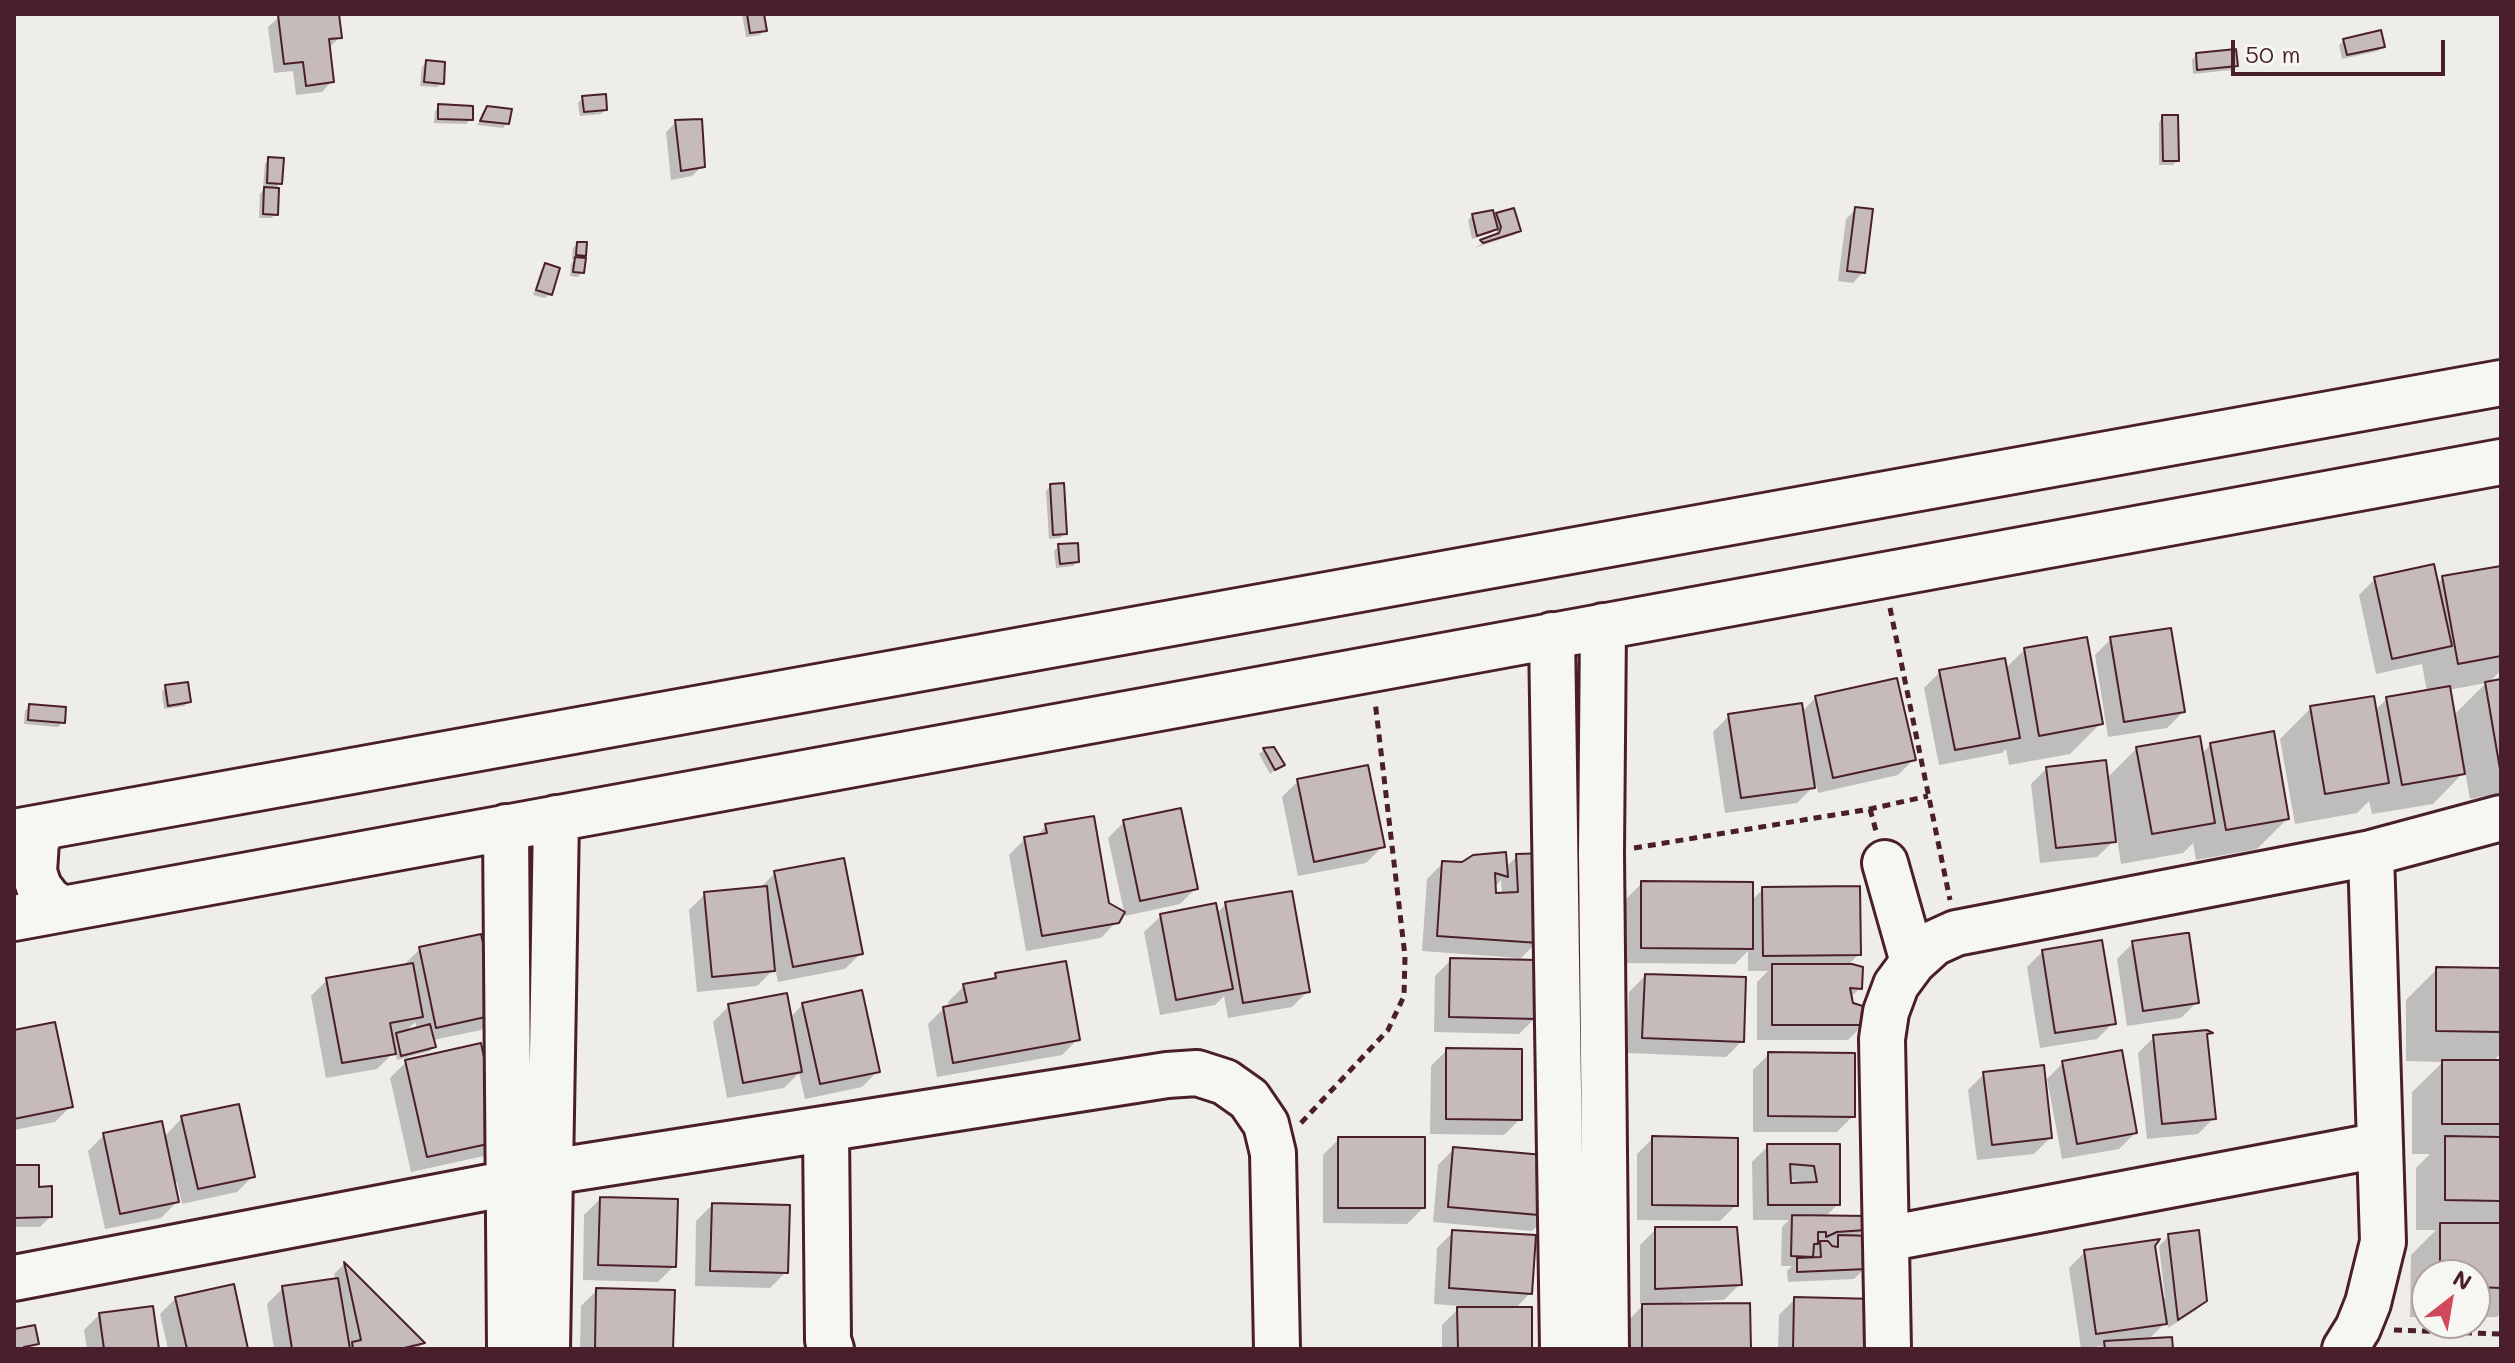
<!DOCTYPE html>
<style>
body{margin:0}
#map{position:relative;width:2515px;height:1363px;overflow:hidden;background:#efedea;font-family:Mali,sans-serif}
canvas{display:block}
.frame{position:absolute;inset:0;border:16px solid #4a1f2b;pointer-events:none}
.north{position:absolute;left:2411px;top:1259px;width:80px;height:80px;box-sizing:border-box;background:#f6f6f2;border:2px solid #b1a0a2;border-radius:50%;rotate:31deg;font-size:22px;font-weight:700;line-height:32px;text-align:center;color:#4a1f2b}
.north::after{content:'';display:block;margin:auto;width:28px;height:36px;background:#d1495b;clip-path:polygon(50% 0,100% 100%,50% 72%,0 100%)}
.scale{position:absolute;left:2231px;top:40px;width:214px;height:36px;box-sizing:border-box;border:4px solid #4a1f2b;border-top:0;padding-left:10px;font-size:24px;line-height:28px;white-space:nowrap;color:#4a1f2b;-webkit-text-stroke:6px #f6f6f2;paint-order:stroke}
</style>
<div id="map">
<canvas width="2515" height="1363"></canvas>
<div class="frame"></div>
<div class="north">N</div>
<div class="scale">50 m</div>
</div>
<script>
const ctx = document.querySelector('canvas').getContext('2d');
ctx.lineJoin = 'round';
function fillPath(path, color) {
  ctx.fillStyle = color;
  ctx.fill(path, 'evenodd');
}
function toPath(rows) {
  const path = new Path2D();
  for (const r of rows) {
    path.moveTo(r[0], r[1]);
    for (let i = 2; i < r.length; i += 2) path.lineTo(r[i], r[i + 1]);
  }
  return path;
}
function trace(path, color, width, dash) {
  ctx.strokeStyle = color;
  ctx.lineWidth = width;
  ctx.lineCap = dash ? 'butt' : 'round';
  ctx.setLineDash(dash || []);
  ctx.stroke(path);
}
fillPath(toPath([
 [302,14,337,14,340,37,328,49,332,81,322,92,296,95,293,71,274,73,268,27,279,17],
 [742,14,762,14,764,31,760,35,746,37],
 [2344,41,2383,46,2378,51,2342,59,2339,45],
 [2196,55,2236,66,2231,70,2193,74,2192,60],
 [427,62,442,83,437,87,420,86,422,67],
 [583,98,605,110,601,114,580,116,578,103],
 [439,106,471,119,466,124,434,123,435,111],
 [488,108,507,123,503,128,477,125],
 [2163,117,2177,160,2173,165,2159,165,2159,122],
 [676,122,702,166,692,176,671,180,666,132],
 [269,159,280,183,274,190,276,214,271,218,259,218,260,194,266,187,263,187,265,164],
 [1856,209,1863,272,1853,283,1838,281,1846,219],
 [1497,215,1519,230,1514,235,1474,248,1496,236,1497,233,1496,229,1491,233,1472,239,1468,220,1473,216,1493,219],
 [577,244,584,255,580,259,582,272,578,277,570,276,571,264,575,259,572,259,573,248],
 [546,265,550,294,545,298,533,295,541,270],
 [1051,486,1065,533,1060,538,1049,539,1046,491],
 [1059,546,1077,562,1073,566,1056,568,1054,551],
 [2501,566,2501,675,2500,671,2489,683,2501,681,2501,793,2470,799,2465,771,2433,804,2372,814,2369,801,2357,813,2295,824,2280,739,2311,708,2374,711,2387,699,2427,692,2422,664,2376,674,2359,595,2375,579,2436,585,2443,578,2498,569],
 [2486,683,2453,716,2448,690],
 [2111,639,2183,712,2167,728,2108,737,2095,655],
 [2025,649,2100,724,2070,754,2009,765,2006,749,2002,753,1939,765,1924,688,1940,672,2005,669],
 [166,687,189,702,184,706,164,709,162,692],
 [1816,697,1914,759,1898,775,1818,793,1816,784,1797,803,1725,813,1713,732,1729,716,1802,712],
 [30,706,63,722,58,727,24,724,25,711],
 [2211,744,2287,819,2257,849,2196,860,2193,843,2183,853,2121,864,2117,838,2097,857,2040,863,2031,784,2047,768,2106,779,2137,748,2201,755],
 [1273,749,1282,765,1270,774,1259,754,1264,750],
 [1298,781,1382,847,1366,863,1298,876,1282,797],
 [1124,822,1196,888,1180,904,1125,916,1108,838],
 [1046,826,1107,904,1117,921,1101,938,1026,951,1009,855,1025,839,1035,837],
 [1517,856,1537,942,1518,961,1518,958,1422,951,1427,879,1443,863,1505,868],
 [1501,880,1502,894,1494,895,1494,888],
 [775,873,861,953,845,969,778,982,775,968,757,986,697,992,689,910,705,894,759,889],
 [1642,883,1751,901,1763,889,1859,954,1847,966,1860,988,1850,998,1864,1024,1848,1040,1757,1040,1757,982,1768,971,1748,971,1748,951,1735,964,1626,963,1626,899],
 [1226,904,1308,991,1292,1007,1228,1018,1224,996,1215,1005,1160,1015,1144,932,1161,916,1216,914],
 [2133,943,2197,1002,2181,1018,2127,1026,2117,959],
 [420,949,497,1014,481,1030,433,1040,434,1047,430,1051,397,1060,395,1051,377,1069,326,1078,311,996,327,980,404,965],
 [415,1022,417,1029,405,1032],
 [2043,951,2113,1023,2097,1039,2040,1048,2027,967],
 [1451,960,1535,1018,1519,1034,1434,1032,1435,976],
 [2437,969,2501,970,2501,1053,2492,1062,2501,1062,2501,1313,2497,1317,2475,1317,2475,1275,2427,1275,2427,1317,2410,1317,2411,1255,2436,1230,2416,1230,2416,1168,2430,1154,2412,1154,2412,1092,2443,1062,2406,1061,2406,1000],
 [996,975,1078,1039,1062,1055,937,1077,928,1024,944,1008,949,1007,948,1002,964,986,990,981],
 [1645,976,1742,1041,1726,1057,1627,1053,1629,992],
 [803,1004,878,1071,862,1087,805,1099,799,1073,784,1088,727,1098,713,1022,729,1006,790,1018],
 [14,1033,71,1106,55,1122,14,1130],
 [2154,1037,2214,1118,2198,1134,2147,1139,2138,1053],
 [1447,1050,1520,1119,1504,1135,1430,1134,1431,1066],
 [1769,1054,1853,1116,1837,1132,1753,1132,1753,1070],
 [406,1062,500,1140,484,1156,411,1172,390,1078],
 [2063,1063,2135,1133,2119,1149,2062,1159,2047,1079],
 [1984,1074,2050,1138,2034,1154,1977,1160,1968,1090],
 [182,1118,253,1176,237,1192,182,1204,177,1182,173,1183,177,1202,161,1218,105,1229,88,1151,104,1135,164,1137],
 [1653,1138,1736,1205,1720,1221,1637,1220,1637,1154],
 [1339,1139,1423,1208,1407,1224,1323,1223,1323,1155],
 [1768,1146,1838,1146,1838,1204,1825,1217,1864,1229,1856,1237,1865,1268,1854,1279,1788,1282,1787,1271,1792,1266,1781,1266,1782,1227,1789,1220,1753,1220,1752,1162],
 [1789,1180,1799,1181,1800,1185,1789,1185],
 [1454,1149,1548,1215,1532,1231,1433,1222,1438,1165],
 [14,1167,38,1189,50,1217,40,1227,14,1227],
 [600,1199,674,1266,658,1282,583,1280,584,1215],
 [712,1205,786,1272,770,1288,695,1286,696,1221],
 [1656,1229,1740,1284,1724,1300,1682,1302,1682,1306,1749,1349,1627,1349,1627,1322,1644,1304,1640,1304,1640,1245],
 [1453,1232,1530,1293,1515,1309,1530,1349,1442,1349,1442,1325,1461,1306,1434,1304,1437,1248],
 [2169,1236,2205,1301,2195,1311,2168,1328,2167,1321,2148,1340,2171,1349,2099,1349,2102,1346,2081,1349,2069,1268,2085,1252,2153,1245,2161,1299,2165,1298,2159,1246],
 [344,1264,423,1343,417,1349,274,1349,267,1304,283,1288,336,1280,334,1274],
 [597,1290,671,1349,580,1349,581,1306],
 [176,1298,246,1349,168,1349,160,1314],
 [1795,1299,1873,1349,1778,1349,1779,1315],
 [100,1314,157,1349,87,1349,84,1330]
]), '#0003');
const building = toPath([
 [339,14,342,38,329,39,334,82,306,86,303,62,284,64,278,15,339,14],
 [747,14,764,14,767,31,750,33,747,14],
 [2381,30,2385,47,2347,55,2343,39,2381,30],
 [2236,49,2238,66,2197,70,2196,53,2236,49],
 [426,60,445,62,444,84,424,82,426,60],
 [606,94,607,110,584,112,582,96,606,94],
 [438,104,473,106,473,120,438,119,438,104],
 [487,106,512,109,509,124,480,121,487,106],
 [2162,115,2178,115,2179,161,2163,161,2162,115],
 [702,119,705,167,681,171,675,120,702,119],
 [268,157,284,158,282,184,267,183,268,157],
 [264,187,279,188,278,215,263,214,264,187],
 [1855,207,1873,209,1865,273,1847,271,1855,207],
 [1514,208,1521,231,1483,243,1480,240,1499,233,1501,227,1496,213,1514,208],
 [1493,210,1498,229,1477,236,1472,214,1493,210],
 [577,242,587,242,586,256,576,255,577,242],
 [575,257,586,258,584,273,573,272,575,257],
 [545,263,560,268,552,295,536,290,545,263],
 [1064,483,1067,534,1053,535,1050,484,1064,483],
 [1078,543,1079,562,1060,564,1058,544,1078,543],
 [2434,564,2452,646,2392,659,2374,577,2434,564],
 [2501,566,2501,656,2458,664,2442,576,2501,566],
 [2171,628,2185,712,2124,722,2110,637,2171,628],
 [2087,637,2103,724,2039,736,2024,648,2087,637],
 [2005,658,2020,738,1955,750,1939,670,2005,658],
 [1897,678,1916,760,1833,778,1815,696,1897,678],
 [2501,679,2501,769,2500,769,2485,682,2501,679],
 [188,682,191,702,168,706,165,685,188,682],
 [2450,686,2465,774,2402,785,2386,697,2450,686],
 [2374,696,2389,783,2325,794,2310,706,2374,696],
 [1802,703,1815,788,1741,798,1728,714,1802,703],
 [29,704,66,707,65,723,28,720,29,704],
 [2274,731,2289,819,2226,830,2210,743,2274,731],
 [2200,736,2215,823,2152,834,2136,747,2200,736],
 [1274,747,1285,765,1275,770,1263,748,1274,747],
 [2106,760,2116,842,2056,848,2046,767,2106,760],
 [1368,765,1385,847,1314,862,1297,779,1368,765],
 [1181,808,1198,889,1140,901,1123,820,1181,808],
 [1094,816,1109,903,1125,912,1119,923,1042,936,1024,837,1047,833,1045,824,1094,816],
 [1506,852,1508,877,1495,873,1496,893,1518,892,1516,854,1550,853,1539,943,1437,936,1442,861,1462,862,1473,855,1506,852],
 [844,858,863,954,793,967,774,871,844,858],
 [1641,881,1753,882,1753,949,1641,948,1641,881],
 [767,886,775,971,712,977,704,892,767,886],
 [1860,886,1861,955,1763,956,1762,887,1860,886],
 [1292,891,1310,992,1243,1003,1225,902,1292,891],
 [1216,903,1233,989,1176,1000,1160,914,1216,903],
 [2186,933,2189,933,2199,1003,2143,1011,2132,941,2186,933],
 [481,934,499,1014,436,1028,419,947,481,934],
 [2102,940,2116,1024,2055,1033,2042,950,2102,940],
 [1450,958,1538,960,1537,1019,1449,1017,1450,958],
 [1066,961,1080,1040,953,1063,943,1007,967,1002,963,984,996,978,995,973,1066,961],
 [413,963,423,1017,390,1023,396,1054,342,1063,326,978,413,963],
 [1772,964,1852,964,1863,967,1862,989,1850,988,1853,1003,1866,1007,1866,1025,1772,1025,1772,964],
 [2436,967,2501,968,2501,1032,2436,1031,2436,967],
 [1645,974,1746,977,1744,1042,1642,1038,1645,974],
 [862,990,880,1072,820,1084,802,1003,862,990],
 [787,993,802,1072,743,1083,728,1004,787,993],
 [55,1022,73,1107,14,1119,14,1030,55,1022],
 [430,1024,436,1047,401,1056,396,1033,430,1024],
 [2207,1030,2213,1033,2207,1034,2216,1119,2162,1124,2153,1035,2207,1030],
 [481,1043,502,1141,427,1157,405,1060,481,1043],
 [1446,1048,1522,1049,1522,1120,1446,1119,1446,1048],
 [2122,1050,2137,1133,2077,1144,2062,1061,2122,1050],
 [1768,1052,1855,1053,1855,1117,1768,1116,1768,1052],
 [2442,1060,2501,1060,2501,1124,2442,1124,2442,1060],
 [2044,1065,2052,1138,1992,1145,1983,1072,2044,1065],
 [239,1104,255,1177,198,1189,181,1116,239,1104],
 [162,1121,179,1202,120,1214,103,1133,162,1121],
 [1652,1136,1738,1138,1738,1206,1652,1205,1652,1136],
 [2445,1136,2501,1137,2501,1201,2445,1200,2445,1136],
 [1338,1137,1425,1137,1425,1208,1338,1208,1338,1137],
 [1767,1144,1840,1144,1840,1205,1768,1205,1767,1144],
 [1790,1164,1814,1166,1817,1182,1791,1183,1790,1164],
 [1453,1147,1555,1156,1550,1216,1448,1207,1453,1147],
 [14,1165,39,1165,39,1187,52,1186,52,1217,14,1218,14,1165],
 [600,1197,678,1199,676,1267,598,1265,600,1197],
 [712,1203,790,1205,788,1273,710,1271,712,1203],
 [1792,1215,1867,1216,1866,1230,1837,1232,1826,1237,1826,1232,1818,1232,1818,1244,1814,1244,1813,1257,1791,1256,1792,1215],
 [2440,1223,2501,1223,2501,1288,2475,1287,2475,1275,2440,1275,2440,1223],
 [1655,1227,1737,1227,1742,1285,1655,1289,1655,1227],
 [1452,1230,1536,1235,1532,1294,1449,1288,1452,1230],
 [2199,1230,2207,1301,2178,1320,2168,1234,2199,1230],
 [1838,1235,1874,1236,1867,1269,1797,1272,1797,1258,1821,1257,1820,1241,1828,1241,1832,1246,1838,1247,1838,1235],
 [2160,1239,2155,1246,2167,1324,2096,1334,2084,1250,2160,1239],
 [344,1262,425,1343,400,1349,353,1349,352,1342,361,1340,344,1262],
 [338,1278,350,1349,292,1349,282,1286,338,1278],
 [234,1284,248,1349,187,1349,175,1297,234,1284],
 [596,1288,675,1290,673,1349,595,1349,596,1288],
 [1794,1297,1876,1299,1875,1349,1793,1349,1794,1297],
 [1750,1303,1751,1349,1642,1349,1642,1304,1750,1303],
 [153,1306,159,1349,104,1349,99,1313,153,1306],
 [1457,1307,1532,1307,1532,1349,1458,1349,1457,1307],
 [35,1325,39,1344,24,1347,24,1349,14,1349,14,1329,35,1325],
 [2172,1337,2173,1349,2105,1349,2104,1341,2172,1337]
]);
fillPath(building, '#c6babb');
trace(building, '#4a1f2b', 2);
const minor = toPath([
 [1603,626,1601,853,1606,1349],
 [1552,635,1563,1349],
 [45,827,36,841,34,872,39,887,48,899,61,909],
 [506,827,510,1349],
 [14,832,2501,383],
 [1885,863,1913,962],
 [14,918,2501,462],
 [826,1129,828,1340,831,1349],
 [550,1172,1167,1075,1197,1073,1225,1082,1249,1099,1266,1124,1273,1153,1277,1349],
 [1886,1239,2380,1145],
 [14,1278,510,1183],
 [547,1349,556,818],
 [1888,1349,1882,1039,1886,1012,1896,985,1913,962,1934,943,1956,933,2371,853,2501,818],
 [2345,1349,2358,1328,2368,1303,2383,1242,2371,853]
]);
trace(minor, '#4a1f2b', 50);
trace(toPath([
 [1890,608,1950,900],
 [1870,809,1876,831],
 [1634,848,1870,809,1928,796],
 [1301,1123,1388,1030,1404,996,1405,956,1375,701],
 [2394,1330,2501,1334]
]), '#4a1f2b', 5, [8, 6]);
trace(minor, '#f6f6f2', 44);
</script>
